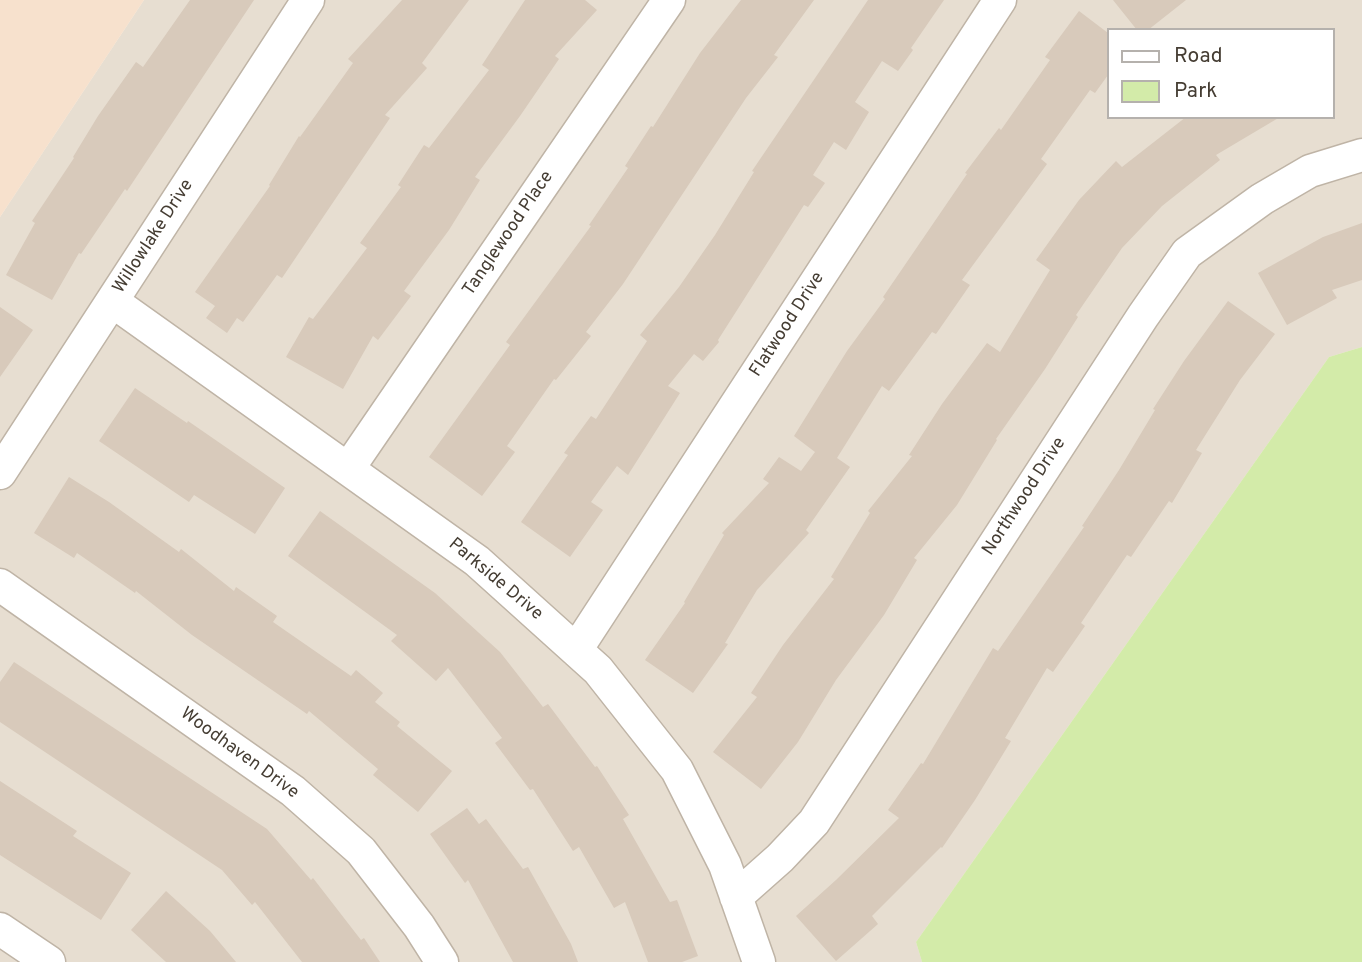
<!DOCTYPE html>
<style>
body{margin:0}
#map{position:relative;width:1362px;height:962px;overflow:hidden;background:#f3ede4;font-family:Overpass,sans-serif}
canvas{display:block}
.legend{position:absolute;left:1107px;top:28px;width:228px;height:91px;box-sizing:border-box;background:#fff;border:2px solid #b5b1ad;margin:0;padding:9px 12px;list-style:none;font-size:21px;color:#453d33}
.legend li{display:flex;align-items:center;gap:14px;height:35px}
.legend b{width:35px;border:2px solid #b5b1ad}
</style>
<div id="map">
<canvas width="1362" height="962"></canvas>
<ul class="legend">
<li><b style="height:9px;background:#fff"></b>Road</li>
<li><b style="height:19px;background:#d3eba9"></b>Park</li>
</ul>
</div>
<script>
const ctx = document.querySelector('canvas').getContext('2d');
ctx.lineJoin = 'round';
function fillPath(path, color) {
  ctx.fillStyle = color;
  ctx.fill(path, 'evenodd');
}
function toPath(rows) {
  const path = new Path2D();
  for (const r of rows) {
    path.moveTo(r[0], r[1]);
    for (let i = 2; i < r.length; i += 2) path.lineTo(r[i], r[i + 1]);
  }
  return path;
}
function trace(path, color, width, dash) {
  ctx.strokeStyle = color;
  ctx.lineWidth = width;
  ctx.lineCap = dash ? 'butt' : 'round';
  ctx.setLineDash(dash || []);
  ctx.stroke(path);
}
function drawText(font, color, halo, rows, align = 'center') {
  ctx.font = font + ' Overpass,sans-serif';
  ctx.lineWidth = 5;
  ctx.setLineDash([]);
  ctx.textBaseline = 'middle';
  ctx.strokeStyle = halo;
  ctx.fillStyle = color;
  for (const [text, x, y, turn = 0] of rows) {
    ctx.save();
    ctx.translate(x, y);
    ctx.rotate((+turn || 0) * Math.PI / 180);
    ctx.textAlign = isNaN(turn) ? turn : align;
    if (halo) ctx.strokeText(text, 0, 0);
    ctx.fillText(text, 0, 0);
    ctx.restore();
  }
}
fillPath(toPath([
 [144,0,1362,0,1362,347,1329,357,916,942,922,962,0,962,0,217],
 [1108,30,1332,30,1332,117,1108,117]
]), '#e7ded1');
fillPath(toPath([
 [0,0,144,0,0,217]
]), '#f7e1cd');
fillPath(toPath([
 [1362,347,1362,962,922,962,916,942,1329,357]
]), '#d3eba9');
fillPath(toPath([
 [190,0,254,0,127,191,125,189,81,254,79,253,52,300,6,275,35,223,32,221,74,158,73,157,98,116,136,62,143,67],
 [402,0,469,0,422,63,427,68,385,115,390,118,282,278,277,275,243,322,237,318,227,333,206,318,215,306,195,292,270,186,269,185,299,136,300,137,353,63,348,59],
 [525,0,585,0,597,10,555,56,559,59,520,116,475,177,480,180,449,230,404,291,411,296,378,340,373,336,343,389,286,357,309,317,313,319,367,248,360,243,401,187,398,185,424,145,429,148,489,70,482,65],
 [741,0,814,0,774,55,778,57,746,98,623,284,586,332,591,336,556,380,554,379,507,446,515,452,482,496,429,457,510,345,506,342,591,226,589,225,628,168,625,166,651,126,653,127,700,53],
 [868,0,944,0,911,48,913,50,898,71,882,61,855,102,869,112,846,150,834,142,813,175,825,183,808,207,804,205,718,340,719,342,703,361,694,354,668,386,680,393,628,475,617,466,591,502,603,510,570,557,521,522,568,455,564,453,591,416,596,419,647,341,640,335,679,287,715,235,754,172,752,171],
 [1113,0,1186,0,1148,30,1137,30],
 [1079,11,1108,33,1108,75,1095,93,1090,90,1041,159,1047,164,962,280,970,285,936,334,932,332,889,391,882,386,837,458,850,467,806,530,809,533,757,590,725,643,728,644,693,693,645,660,685,603,684,602,724,535,722,533,769,483,763,479,779,457,801,471,815,452,794,436,847,351,885,299,883,297,967,174,965,173,999,128,1001,130,1050,60,1045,57],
 [1186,117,1280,117,1216,155,1220,160,1162,206,1122,248,1076,315,1078,317,1045,369,996,439,997,440,957,505,914,558,917,560,884,615,836,680,798,742,761,789,713,752,757,697,751,693,783,645,834,579,831,577,870,513,868,511,912,456,909,455,942,404,987,343,1000,352,1050,270,1036,260,1079,200,1116,161,1122,167],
 [1362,223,1362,280,1332,290,1337,298,1287,325,1258,273,1323,237],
 [1228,301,1275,334,1240,380,1196,450,1202,453,1172,503,1169,501,1131,557,1127,555,1081,623,1085,626,1053,672,1047,668,1005,738,1011,741,975,800,942,848,941,847,872,916,878,924,836,961,796,916,836,880,899,818,888,810,921,763,923,764,993,648,998,651,1084,527,1082,526,1119,470,1155,410,1153,409,1184,361],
 [0,307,33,330,0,377],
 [135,388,187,423,188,421,285,488,255,534,194,495,189,502,99,441],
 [69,477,109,502,179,552,181,549,234,591,236,587,277,616,273,622,351,676,356,670,383,693,375,702,400,722,397,726,452,771,418,812,373,775,378,769,309,711,307,714,192,635,136,591,135,593,77,553,74,558,34,533],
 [320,511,435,593,500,652,543,707,548,704,595,767,597,766,629,815,623,819,670,902,677,900,698,956,682,962,648,962,625,902,614,908,579,847,573,851,533,789,530,790,495,743,502,738,448,668,436,681,391,641,397,635,288,556],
 [14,662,267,829,311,880,313,878,361,940,364,938,380,962,302,962,255,902,252,905,222,870,0,722,0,682],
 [0,781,77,831,73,836,131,873,101,920,0,855],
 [467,808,479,824,486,819,523,869,528,867,571,944,578,962,513,962,468,880,465,883,430,834],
 [166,891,210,931,236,962,166,962,131,930]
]), '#d8cabb');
const minor = toPath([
 [112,301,477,561,598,670,677,770,725,865,759,962],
 [348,469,669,0],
 [0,473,308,0],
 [0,585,293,791,361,851,419,926,442,962],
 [576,650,1000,0],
 [736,897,780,858,814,822,1143,316,1187,253,1262,199,1310,171,1362,155],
 [0,929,49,962]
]);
trace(minor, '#bfb4a6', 35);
trace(minor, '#fff', 32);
drawText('18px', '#453d33', '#fff', [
 ["Tanglewood Place",509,234,-56],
 ["Willowlake Drive",154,237,-57],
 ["Flatwood Drive",788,325,-57],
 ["Northwood Drive",1025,497,-57],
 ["Parkside Drive",495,580,40],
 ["Woodhaven Drive",239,754,36]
]);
</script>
